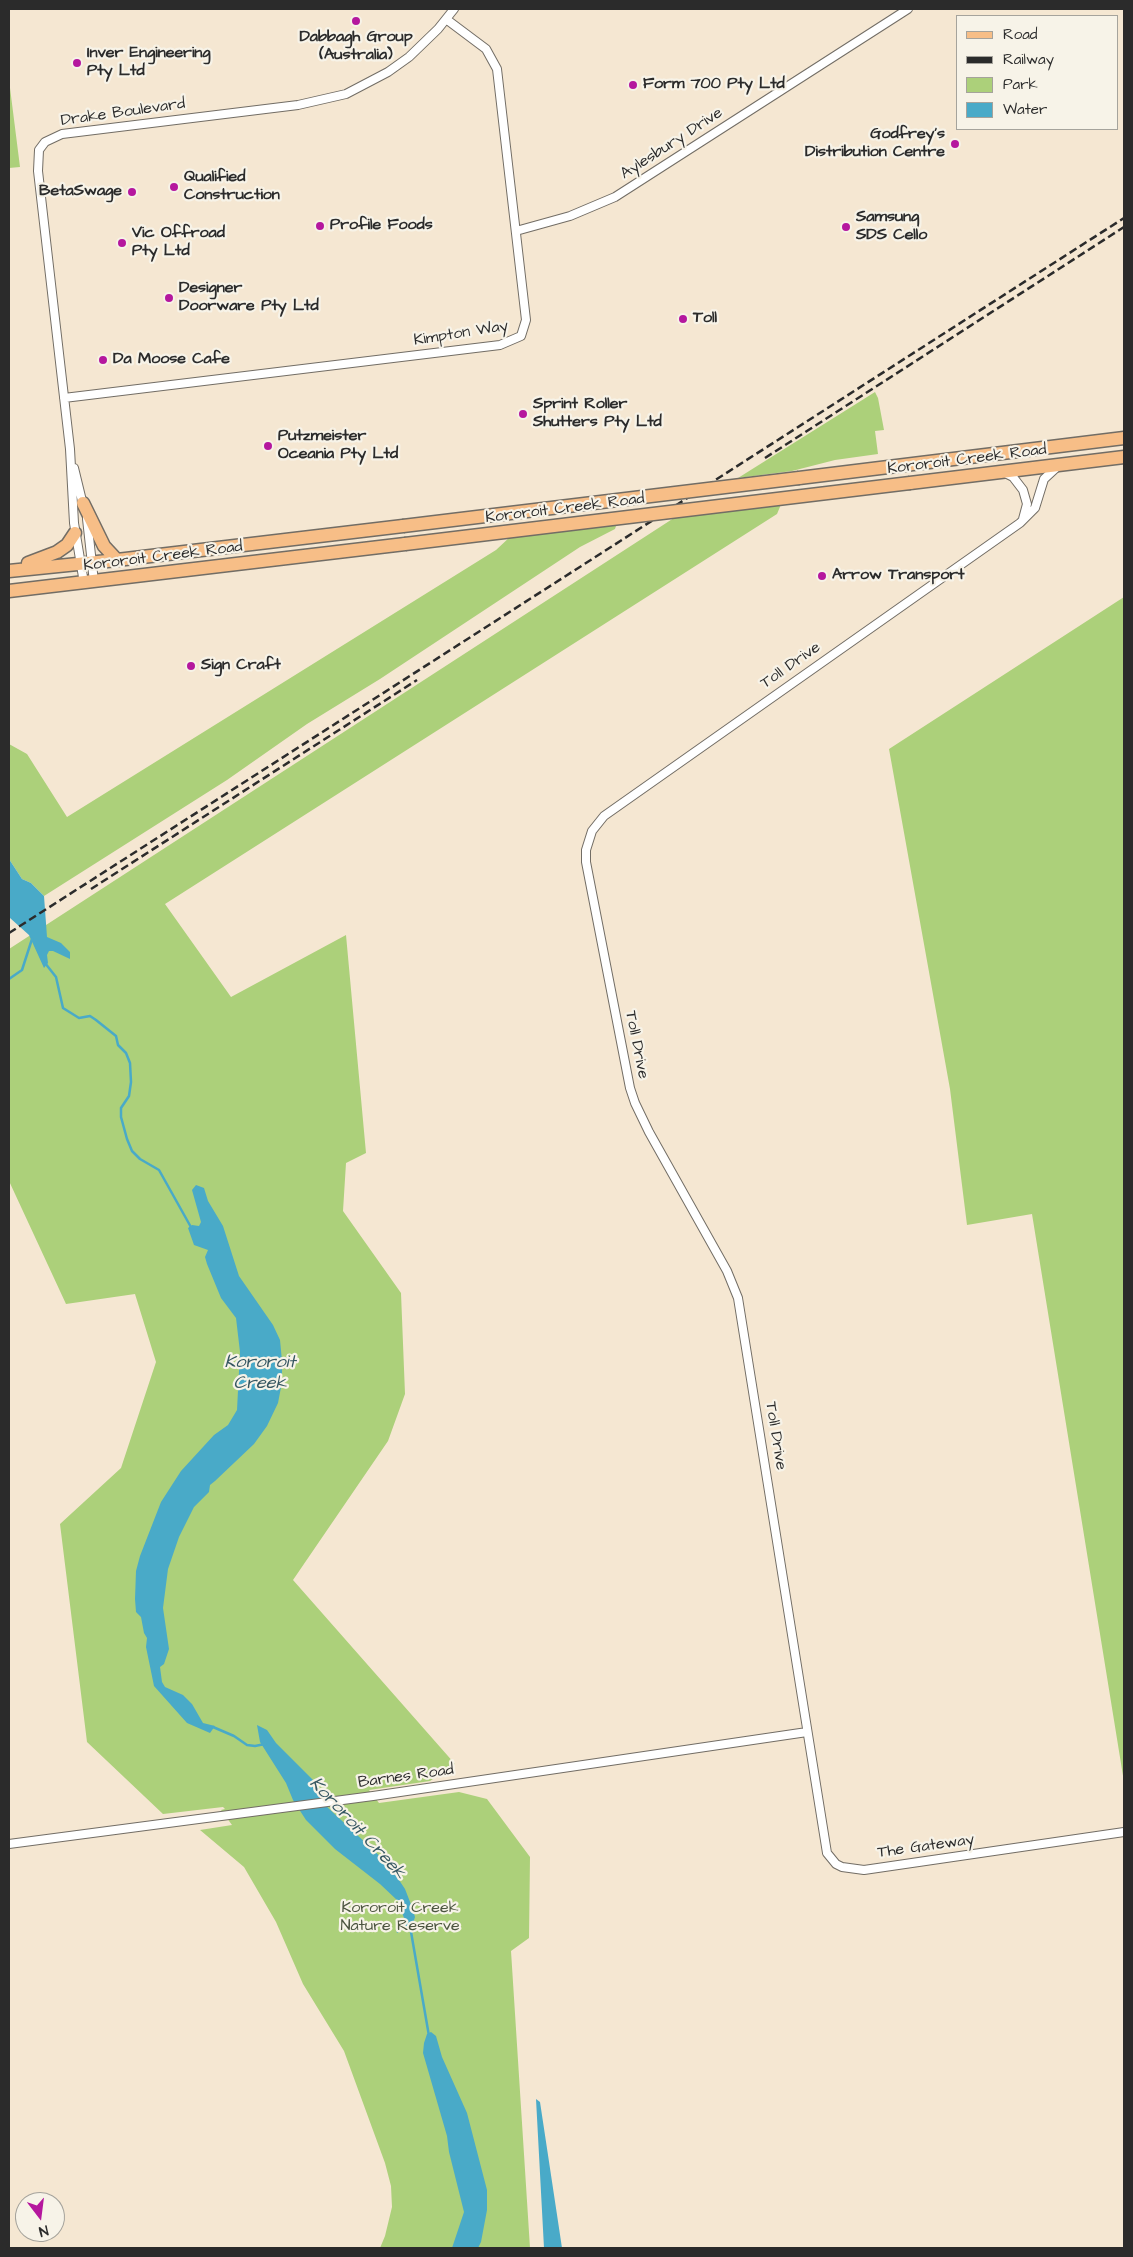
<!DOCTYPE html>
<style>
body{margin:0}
#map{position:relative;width:1133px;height:2257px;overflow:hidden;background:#f5e7d2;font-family:"Architects Daughter",sans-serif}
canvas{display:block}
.frame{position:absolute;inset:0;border:10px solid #2b2b2b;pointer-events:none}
.legend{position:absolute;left:956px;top:15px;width:162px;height:115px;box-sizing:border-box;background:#f7f3e8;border:1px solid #a5a39c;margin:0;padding:6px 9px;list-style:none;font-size:15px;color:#2b2b2b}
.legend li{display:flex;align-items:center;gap:10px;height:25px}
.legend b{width:25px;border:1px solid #a5a39c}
.north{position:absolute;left:15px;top:2192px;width:50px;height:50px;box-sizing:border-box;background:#f7f3e8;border:1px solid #a5a39c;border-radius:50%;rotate:165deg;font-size:14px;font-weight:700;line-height:20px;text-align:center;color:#2b2b2b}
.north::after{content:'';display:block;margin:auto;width:18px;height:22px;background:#b5179e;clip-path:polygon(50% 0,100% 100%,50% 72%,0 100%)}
</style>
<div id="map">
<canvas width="1133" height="2257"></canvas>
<div class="frame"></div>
<ul class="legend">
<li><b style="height:6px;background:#f7be87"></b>Road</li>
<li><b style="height:6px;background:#2b2b2b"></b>Railway</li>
<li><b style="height:14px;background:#acd07a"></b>Park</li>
<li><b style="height:14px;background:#49aac8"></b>Water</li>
</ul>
<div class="north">N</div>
</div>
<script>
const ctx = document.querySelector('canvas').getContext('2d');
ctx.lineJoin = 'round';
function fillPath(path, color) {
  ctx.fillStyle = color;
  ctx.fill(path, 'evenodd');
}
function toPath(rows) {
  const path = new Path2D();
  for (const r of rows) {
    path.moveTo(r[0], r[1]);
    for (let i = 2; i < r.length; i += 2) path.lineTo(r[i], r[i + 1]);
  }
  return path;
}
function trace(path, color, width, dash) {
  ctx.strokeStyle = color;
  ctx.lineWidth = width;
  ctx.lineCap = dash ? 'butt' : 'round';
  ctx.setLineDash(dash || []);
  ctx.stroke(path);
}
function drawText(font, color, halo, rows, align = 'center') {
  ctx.font = font + ' "Architects Daughter",sans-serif';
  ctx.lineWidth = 4.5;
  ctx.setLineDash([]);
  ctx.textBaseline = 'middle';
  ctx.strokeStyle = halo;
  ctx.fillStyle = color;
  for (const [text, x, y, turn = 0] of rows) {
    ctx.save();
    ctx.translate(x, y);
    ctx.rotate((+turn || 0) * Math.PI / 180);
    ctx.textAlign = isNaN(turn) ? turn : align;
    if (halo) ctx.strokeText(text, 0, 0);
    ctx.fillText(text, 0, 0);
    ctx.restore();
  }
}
fillPath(toPath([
 [9,80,20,167,9,168],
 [875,392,878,398,884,430,875,431,878,454,835,460,792,471,738,478],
 [782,502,777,514,165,904,231,997,346,935,366,1153,346,1163,343,1211,401,1293,405,1394,388,1441,293,1580,455,1764,430,1781,369,1790,379,1803,459,1792,487,1799,530,1857,529,1938,511,1951,530,2248,380,2248,385,2236,392,2207,391,2186,385,2163,344,2051,303,1984,276,1922,244,1867,200,1830,232,1825,221,1810,225,1809,223,1807,163,1814,87,1742,60,1524,121,1468,156,1362,135,1294,66,1304,9,1181,9,949,677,516],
 [617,523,615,529,580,547,380,679,307,724,227,780,44,896,31,883,22,879,9,859,9,744,27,754,67,817,496,550,511,536],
 [1124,597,1124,1782,1032,1214,967,1225,950,1089,889,749]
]), '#acd07a');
fillPath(toPath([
 [9,859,22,879,31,883,44,896,47,937,61,943,70,952,70,959,53,951,49,951,47,955,48,963,44,968,29,935,10,918],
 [196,1185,204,1188,208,1201,223,1226,239,1276,273,1325,280,1340,282,1361,282,1382,278,1403,267,1426,254,1444,215,1481,210,1485,209,1492,194,1507,179,1537,168,1569,163,1608,169,1649,164,1664,160,1667,162,1682,165,1687,183,1695,192,1704,203,1723,215,1726,210,1733,187,1723,154,1686,146,1647,147,1638,144,1633,141,1617,136,1612,135,1599,136,1571,140,1556,161,1502,181,1471,214,1435,228,1425,237,1410,240,1352,236,1318,221,1298,207,1264,205,1257,208,1250,194,1245,188,1228,192,1225,199,1226,201,1222,192,1190],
 [257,1725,267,1730,276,1743,315,1782,323,1795,325,1805,385,1861,395,1874,405,1889,412,1907,415,1917,412,1927,405,1928,397,1933,396,1928,403,1922,404,1918,398,1901,380,1884,335,1849,306,1820,293,1800,286,1783,260,1742],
 [431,2032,436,2036,442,2057,467,2113,487,2190,487,2210,481,2242,478,2248,452,2248,464,2212,449,2152,447,2136,423,2053,424,2043,427,2034],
 [536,2099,540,2102,562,2248,544,2248]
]), '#49aac8');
trace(toPath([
 [45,963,56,977,63,1008,79,1018,90,1016,96,1020,116,1036,118,1045,126,1053,130,1063,131,1082,129,1096,121,1108,121,1117,127,1139,132,1151,140,1159,159,1170,192,1229],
 [9,979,22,970,32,939],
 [213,1727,234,1736,247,1745,255,1746,265,1744],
 [410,1926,429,2036]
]), '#49aac8', 2.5);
const street = toPath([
 [516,231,570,216,615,197,908,9],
 [64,398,500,345,521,336,526,320,497,69,486,49,446,19],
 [1057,467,1044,479,1035,508,1020,523,604,816,592,831,586,850,586,862,630,1088,635,1103,649,1132,727,1271,738,1298,827,1853,836,1864,842,1867,864,1870,1124,1832],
 [74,468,83,505],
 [1005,473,1013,477,1023,490,1027,504,1023,519],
 [87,519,94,582],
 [84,583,74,523,70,449,38,171,39,150,45,142,62,134,298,105,346,94,388,72,409,57,438,29,454,9],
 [9,1844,373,1796,807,1732]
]);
const primary = toPath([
 [799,478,1124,438],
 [910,483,1124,457],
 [83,503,104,546,117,560],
 [28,563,57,552,67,545,75,533],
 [9,571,117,560,403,526],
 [9,591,405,544]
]);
trace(street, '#726d65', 10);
trace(primary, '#726d65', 15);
trace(street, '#fff', 8);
trace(primary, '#f7be87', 12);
trace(toPath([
 [765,458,1124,227],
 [91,889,417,680],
 [9,933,1124,218]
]), '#2b2b2b', 2.5, [8, 4]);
const primaryBridge = toPath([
 [403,526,799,478],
 [405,544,910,483]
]);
trace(primaryBridge, '#726d65', 15, []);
trace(primaryBridge, '#f7be87', 12);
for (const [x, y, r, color] of [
 [356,21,5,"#b5179e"],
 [77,63,5,"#b5179e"],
 [633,85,5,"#b5179e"],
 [955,144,5,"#b5179e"],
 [174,187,5,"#b5179e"],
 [132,192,5,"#b5179e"],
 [320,226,5,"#b5179e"],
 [846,227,5,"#b5179e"],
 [122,243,5,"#b5179e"],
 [169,298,5,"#b5179e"],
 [683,319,5,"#b5179e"],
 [103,360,5,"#b5179e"],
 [523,414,5,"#b5179e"],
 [268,446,5,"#b5179e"],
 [822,576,5,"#b5179e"],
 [191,666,5,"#b5179e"]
]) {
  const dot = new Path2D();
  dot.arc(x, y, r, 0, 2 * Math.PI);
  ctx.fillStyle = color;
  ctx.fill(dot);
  trace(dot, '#f7f3e8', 2);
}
drawText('bold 16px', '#2b2b2b', '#f7f3e8', [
 ["Dabbagh Group",356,38,"center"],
 ["(Australia)",356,56,"center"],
 ["Inver Engineering",87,54],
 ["Pty Ltd",87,72],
 ["Form 700 Pty Ltd",643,85],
 ["Godfrey's",945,135,"right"],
 ["Distribution Centre",945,153,"right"],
 ["Qualified",184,178],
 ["Construction",184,196],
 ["BetaSwage",122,192,"right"],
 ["Samsung",856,218],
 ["SDS Cello",856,236],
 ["Profile Foods",330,226],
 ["Vic Offroad",132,234],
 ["Pty Ltd",132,252],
 ["Designer",179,289],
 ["Doorware Pty Ltd",179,307],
 ["Toll",693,319],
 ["Da Moose Cafe",113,360],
 ["Sprint Roller",533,405],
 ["Shutters Pty Ltd",533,423],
 ["Putzmeister",278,437],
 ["Oceania Pty Ltd",278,455],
 ["Arrow Transport",832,576],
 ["Sign Craft",201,666]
], 'left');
drawText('16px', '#2b2b2b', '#f7f3e8', [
 ["Drake Boulevard",123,113,-8],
 ["Aylesbury Drive",672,144,-33],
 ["Kimpton Way",461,334,-9],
 ["Kororoit Creek Road",967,460,-7],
 ["Kororoit Creek Road",565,509,-7],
 ["Kororoit Creek Road",163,557,-7],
 ["Toll Drive",791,666,-35],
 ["Toll Drive",636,1045,79],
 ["Toll Drive",775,1436,81],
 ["Barnes Road",406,1777,-8],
 ["The Gateway",926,1847,-8]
]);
drawText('16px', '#4b543f', '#f7f3e8', [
 ["Kororoit Creek",400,1909],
 ["Nature Reserve",400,1927]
]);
drawText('italic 18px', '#365762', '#f7f3e8', [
 ["Kororoit",260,1363],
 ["Creek",260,1384],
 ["Kororoit Creek",357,1829,47]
]);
</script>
